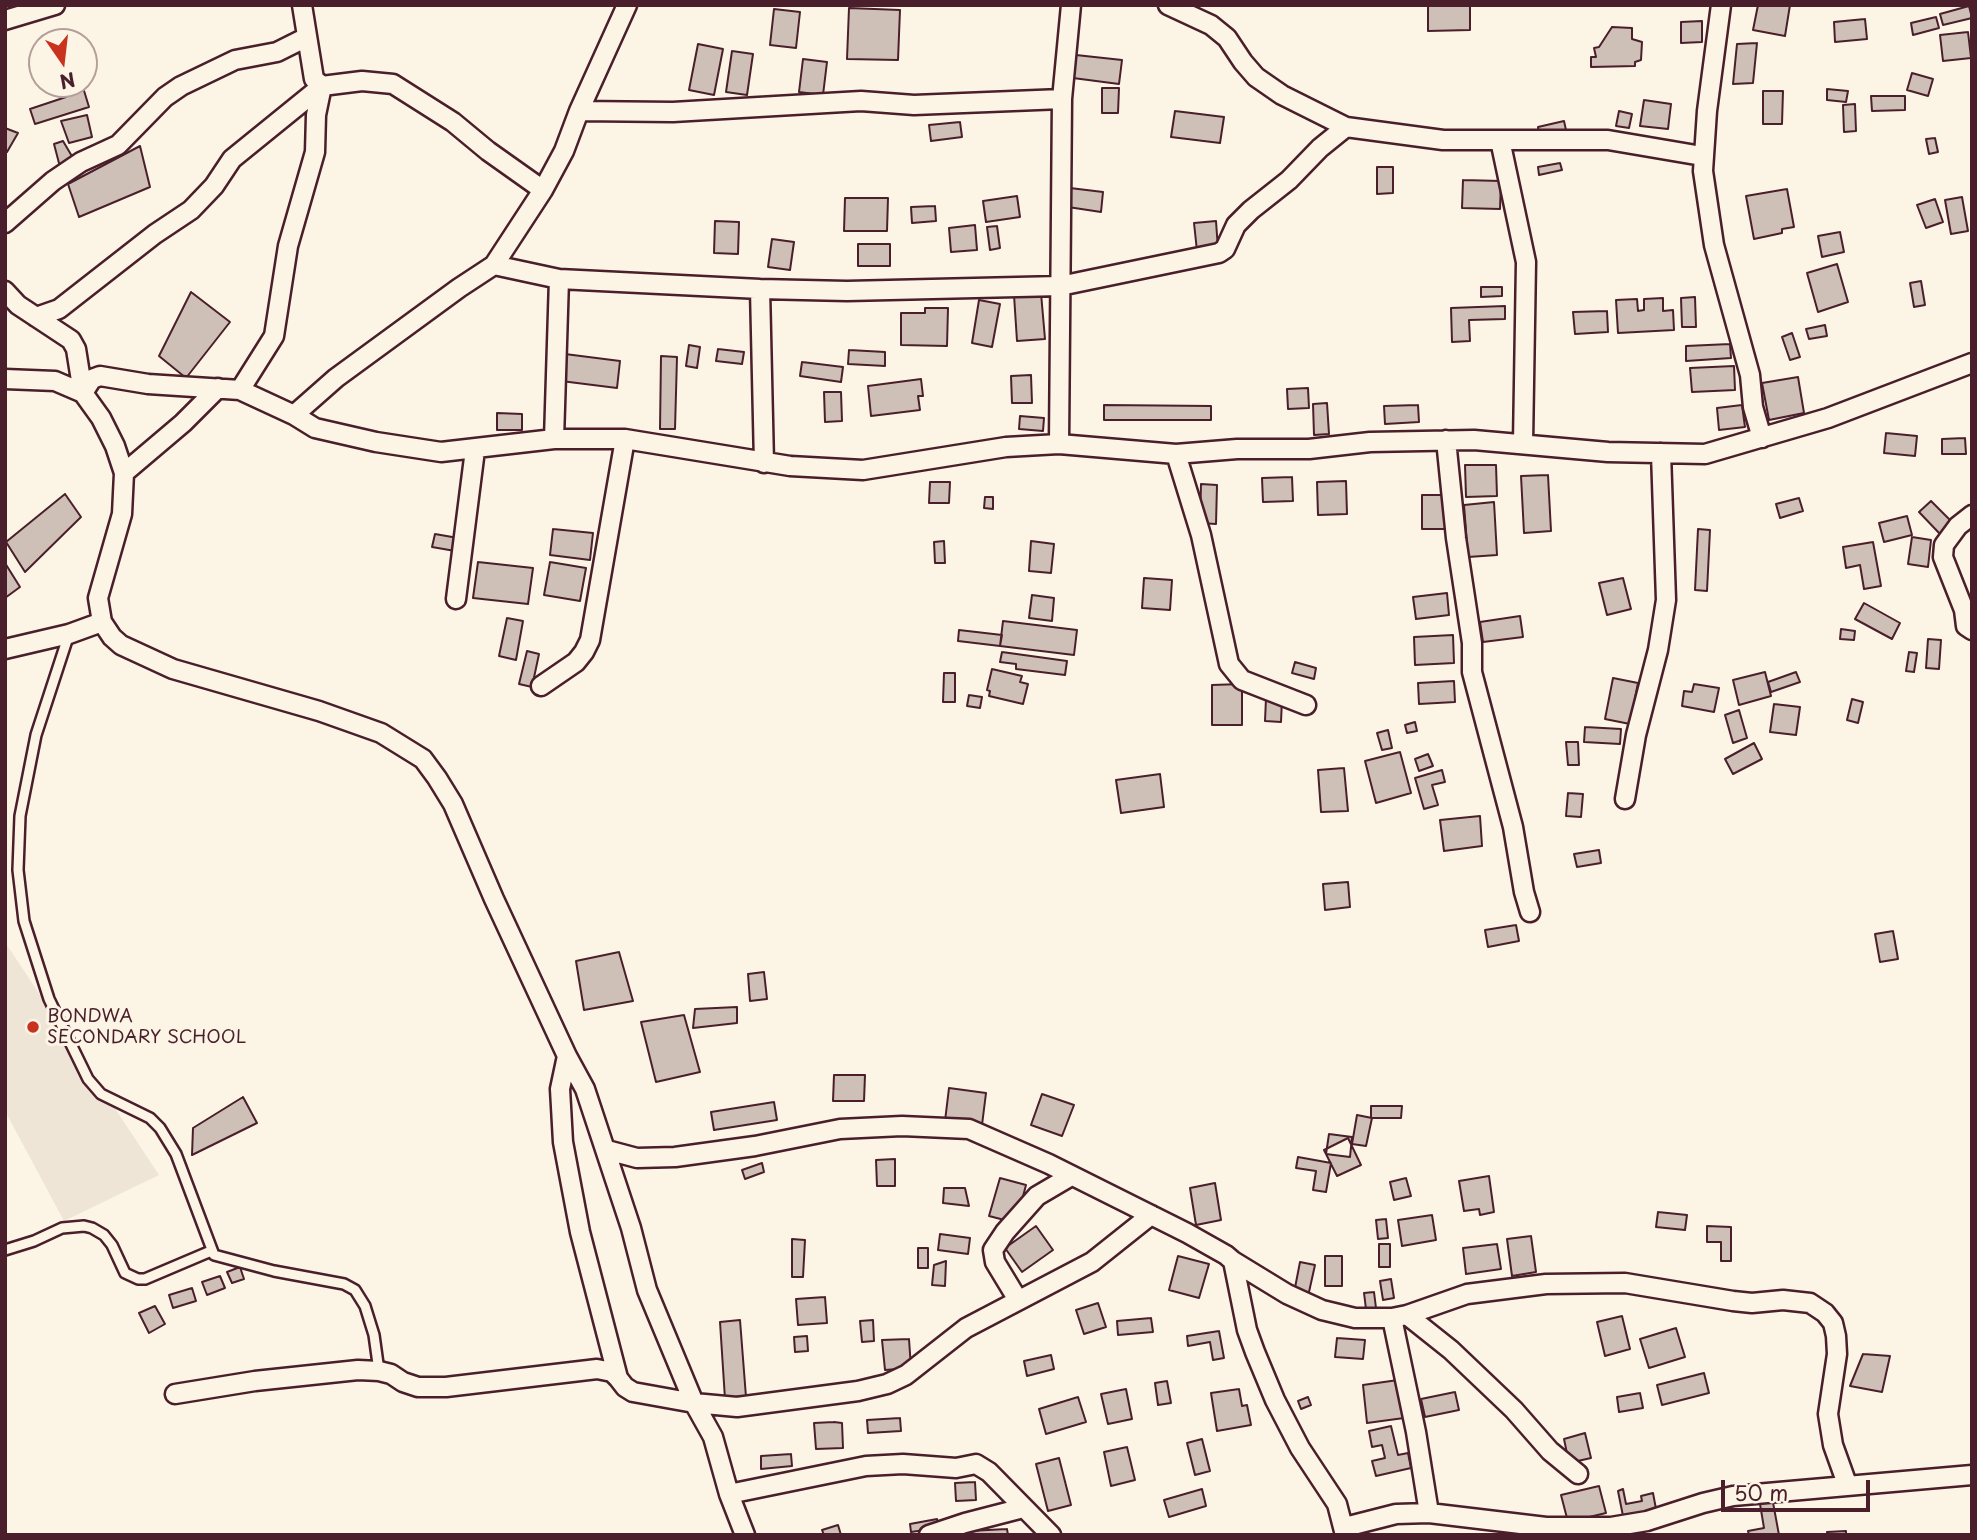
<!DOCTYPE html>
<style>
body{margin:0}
#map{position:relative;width:1977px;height:1540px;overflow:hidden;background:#fcf5e5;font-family:"Playpen Sans",sans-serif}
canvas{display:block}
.frame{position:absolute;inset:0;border:7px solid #4a1f2b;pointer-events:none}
.north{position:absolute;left:28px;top:28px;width:70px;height:70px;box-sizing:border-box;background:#fcf5e5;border:2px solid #b59f9b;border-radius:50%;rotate:166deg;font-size:19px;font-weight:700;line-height:28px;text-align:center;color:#4a1f2b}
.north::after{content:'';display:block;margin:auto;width:24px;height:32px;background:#c8321e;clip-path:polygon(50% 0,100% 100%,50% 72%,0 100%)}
.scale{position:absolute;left:1721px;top:1480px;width:149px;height:32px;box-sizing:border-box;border:4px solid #4a1f2b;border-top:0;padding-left:9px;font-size:21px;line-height:24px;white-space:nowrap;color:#4a1f2b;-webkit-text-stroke:5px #fcf5e5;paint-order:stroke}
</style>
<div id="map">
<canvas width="1977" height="1540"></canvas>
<div class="frame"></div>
<div class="north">N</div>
<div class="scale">50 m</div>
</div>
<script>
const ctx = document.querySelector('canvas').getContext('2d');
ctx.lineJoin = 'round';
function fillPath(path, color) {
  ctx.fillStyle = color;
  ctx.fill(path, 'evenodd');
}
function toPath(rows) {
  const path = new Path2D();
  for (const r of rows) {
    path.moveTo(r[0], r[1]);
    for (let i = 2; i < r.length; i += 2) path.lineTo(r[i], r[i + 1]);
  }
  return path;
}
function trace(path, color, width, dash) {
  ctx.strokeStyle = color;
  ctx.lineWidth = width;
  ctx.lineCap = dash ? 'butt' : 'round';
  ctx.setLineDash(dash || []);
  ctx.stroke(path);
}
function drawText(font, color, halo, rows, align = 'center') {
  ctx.font = font + ' "Playpen Sans",sans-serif';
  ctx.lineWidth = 6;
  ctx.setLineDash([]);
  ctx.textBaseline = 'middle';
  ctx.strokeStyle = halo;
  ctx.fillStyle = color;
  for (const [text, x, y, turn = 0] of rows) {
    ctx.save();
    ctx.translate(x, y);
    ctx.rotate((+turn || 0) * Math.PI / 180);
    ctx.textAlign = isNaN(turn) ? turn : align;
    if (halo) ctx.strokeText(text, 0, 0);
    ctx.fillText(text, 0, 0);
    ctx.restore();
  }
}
fillPath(toPath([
 [5,942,159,1175,64,1221,5,1111]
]), '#eee5d7');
const building = toPath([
 [1428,5,1470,5,1470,30,1428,31,1428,5],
 [1758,5,1790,5,1785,36,1753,30,1758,5],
 [1969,6,1972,18,1943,25,1940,14,1969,6],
 [849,8,900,10,898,60,847,59,849,8],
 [774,9,800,12,796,48,770,45,774,9],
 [1936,17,1939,28,1913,35,1911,23,1936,17],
 [1865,19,1867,39,1835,42,1834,22,1865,19],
 [1702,21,1702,42,1681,43,1681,22,1702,21],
 [1612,27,1632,28,1632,39,1642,42,1641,60,1635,62,1635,66,1591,67,1591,57,1596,57,1594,48,1599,47,1612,27],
 [1968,32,1971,58,1943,61,1940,35,1968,32],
 [1757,43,1753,83,1733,84,1737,44,1757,43],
 [698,44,723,49,714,95,689,90,698,44],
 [732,51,753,54,747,95,726,92,732,51],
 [1076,55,1122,60,1119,84,1073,78,1076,55],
 [803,59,827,62,823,95,799,92,803,59],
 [1912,73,1933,79,1928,96,1907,90,1912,73],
 [62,84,82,84,89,107,35,124,30,109,66,97,62,84],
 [1102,88,1119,88,1118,113,1102,113,1102,88],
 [1827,89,1848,91,1846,102,1827,100,1827,89],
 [1763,91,1783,91,1782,124,1763,124,1763,91],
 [1871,96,1905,96,1905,110,1872,111,1871,96],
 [1644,100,1671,104,1668,129,1640,126,1644,100],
 [1855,104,1856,131,1844,132,1843,105,1855,104],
 [1175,111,1224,117,1220,143,1171,137,1175,111],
 [1619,111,1632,114,1629,128,1616,126,1619,111],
 [87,115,92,137,69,143,61,121,87,115],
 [1564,121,1566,130,1539,135,1538,127,1564,121],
 [960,122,962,137,931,141,929,125,960,122],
 [5,128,18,133,7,152,5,151,5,128],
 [1935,138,1938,152,1929,154,1926,139,1935,138],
 [63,141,73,158,60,167,54,144,63,141],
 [140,146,150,187,79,217,68,184,140,146],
 [1560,163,1562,170,1539,175,1538,167,1560,163],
 [1377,167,1393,167,1393,193,1377,194,1377,167],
 [1463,180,1501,181,1500,209,1462,208,1463,180],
 [1070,188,1103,192,1101,212,1068,207,1070,188],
 [1787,189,1794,227,1782,229,1782,233,1754,239,1746,196,1787,189],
 [1017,196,1020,217,986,222,983,201,1017,196],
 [1962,197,1968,231,1951,234,1945,200,1962,197],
 [845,198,888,198,887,231,844,231,845,198],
 [1935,199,1943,222,1926,228,1917,205,1935,199],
 [935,206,936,221,912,223,911,207,935,206],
 [715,221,739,222,738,254,714,253,715,221],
 [1216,221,1218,249,1197,251,1194,223,1216,221],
 [975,225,977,250,951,252,949,228,975,225],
 [997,226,1000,248,990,250,987,227,997,226],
 [1840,232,1844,252,1822,257,1818,236,1840,232],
 [772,239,794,242,790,270,768,267,772,239],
 [858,244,890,244,890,266,858,266,858,244],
 [1837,264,1848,302,1818,312,1807,273,1837,264],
 [1921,281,1925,305,1914,307,1910,283,1921,281],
 [1481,287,1502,287,1502,296,1481,297,1481,287],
 [191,292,230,322,186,378,159,356,191,292],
 [1041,293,1045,339,1017,341,1014,295,1041,293],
 [1695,297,1696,327,1682,327,1681,298,1695,297],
 [1663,298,1663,311,1673,310,1674,330,1618,333,1616,300,1637,299,1638,311,1644,310,1644,299,1663,298],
 [979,300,1000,304,992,347,972,343,979,300],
 [1505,306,1505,319,1469,320,1470,341,1452,342,1451,308,1505,306],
 [925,308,948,308,947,346,901,345,901,313,925,313,925,308],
 [1607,311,1608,332,1575,334,1573,312,1607,311],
 [1825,325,1827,336,1809,339,1806,329,1825,325],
 [1792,333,1800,357,1790,360,1782,337,1792,333],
 [1730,344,1731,358,1686,361,1686,346,1730,344],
 [689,345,700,347,697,368,686,366,689,345],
 [718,349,744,352,742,364,716,361,718,349],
 [849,350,885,352,885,366,848,364,849,350],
 [565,354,620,361,617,388,561,381,565,354],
 [661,356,677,357,675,429,660,429,661,356],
 [802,362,843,367,841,382,800,376,802,362],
 [1734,366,1735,390,1692,392,1690,368,1734,366],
 [1031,375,1032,403,1012,403,1011,376,1031,375],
 [1798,377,1804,413,1769,420,1762,383,1798,377],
 [921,379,923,396,918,396,920,410,871,416,868,386,921,379],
 [1308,388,1309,408,1288,409,1287,389,1308,388],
 [824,392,841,392,842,421,825,422,824,392],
 [1327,403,1329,434,1314,435,1313,404,1327,403],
 [1104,405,1211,406,1211,420,1104,420,1104,405],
 [1418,405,1419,422,1385,424,1384,406,1418,405],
 [1742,405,1745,427,1719,430,1717,408,1742,405],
 [497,413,522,414,522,430,497,430,497,413],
 [1020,416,1044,418,1043,431,1019,429,1020,416],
 [1886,433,1917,436,1915,456,1884,453,1886,433],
 [1965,438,1966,454,1942,454,1942,439,1965,438],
 [1465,465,1496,465,1497,496,1466,497,1465,465],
 [1548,475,1551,531,1524,533,1521,476,1548,475],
 [1292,477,1293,501,1263,502,1262,478,1292,477],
 [1346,481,1347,514,1318,515,1317,482,1346,481],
 [930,482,950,482,949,503,929,503,930,482],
 [1201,484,1217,485,1216,524,1200,523,1201,484],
 [65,494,81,517,25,572,6,542,65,494],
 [1422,495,1446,495,1447,529,1422,529,1422,495],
 [985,497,993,497,993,509,984,508,985,497],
 [1799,498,1803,511,1780,518,1776,504,1799,498],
 [1931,501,1952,522,1940,534,1919,512,1931,501],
 [1494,502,1497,555,1468,557,1464,505,1494,502],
 [1907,516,1912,535,1884,542,1879,523,1907,516],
 [553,529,593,533,590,560,550,555,553,529],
 [1698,529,1710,530,1707,591,1695,590,1698,529],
 [435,534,458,538,455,551,432,547,435,534],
 [1912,537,1931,540,1928,567,1908,564,1912,537],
 [944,541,945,563,935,563,934,542,944,541],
 [1031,541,1054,544,1051,573,1029,571,1031,541],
 [1873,542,1881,586,1864,589,1860,565,1846,568,1843,547,1873,542],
 [478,562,533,568,528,604,473,598,478,562],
 [550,562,586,568,580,601,544,595,550,562],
 [5,563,20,587,5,598,5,563],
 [1144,578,1172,580,1170,610,1142,608,1144,578],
 [1623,578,1631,609,1607,615,1599,583,1623,578],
 [1447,593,1449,615,1416,619,1413,597,1447,593],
 [1032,595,1054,598,1052,621,1029,618,1032,595],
 [1864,603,1900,623,1892,639,1855,619,1864,603],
 [1520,616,1523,637,1483,642,1480,622,1520,616],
 [507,618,523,621,516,660,499,656,507,618],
 [1003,621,1077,630,1074,655,1000,646,1003,621],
 [1841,629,1855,631,1854,640,1840,639,1841,629],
 [959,630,1002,635,1000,646,958,641,959,630],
 [1453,635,1454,663,1415,665,1414,637,1453,635],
 [1928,639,1941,640,1939,669,1926,668,1928,639],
 [527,651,539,654,532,687,519,684,527,651],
 [1002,652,1067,661,1065,675,1016,669,1016,664,1000,662,1002,652],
 [1909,652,1917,653,1914,672,1906,671,1909,652],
 [1295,662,1316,668,1314,679,1292,673,1295,662],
 [992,669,1022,676,1020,682,1028,684,1023,704,989,696,990,691,987,690,992,669],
 [1765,672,1771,696,1739,705,1733,680,1765,672],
 [1796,672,1800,682,1771,692,1768,682,1796,672],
 [944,673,955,673,955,702,943,702,944,673],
 [1613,678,1638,683,1630,724,1605,719,1613,678],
 [1454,681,1455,702,1419,704,1418,683,1454,681],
 [1242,684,1242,725,1212,725,1212,685,1242,684],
 [1694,684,1719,688,1714,712,1682,706,1684,691,1692,692,1694,684],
 [969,695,982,697,980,708,967,706,969,695],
 [1266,698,1282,699,1281,722,1265,721,1266,698],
 [1852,699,1863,702,1858,723,1847,720,1852,699],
 [1774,704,1800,707,1796,735,1770,732,1774,704],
 [1739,710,1747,738,1733,743,1725,715,1739,710],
 [1415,722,1417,731,1407,733,1405,725,1415,722],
 [1585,727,1621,729,1620,744,1584,742,1585,727],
 [1388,730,1392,748,1382,750,1377,733,1388,730],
 [1566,742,1578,742,1579,765,1568,765,1566,742],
 [1754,743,1762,759,1733,774,1725,759,1754,743],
 [1400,752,1411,793,1376,803,1365,761,1400,752],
 [1428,754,1433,766,1419,771,1415,759,1428,754],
 [1344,768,1348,811,1321,812,1318,770,1344,768],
 [1442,770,1445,782,1432,785,1438,805,1424,809,1415,778,1442,770],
 [1160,774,1164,807,1121,813,1116,780,1160,774],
 [1568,793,1583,794,1581,817,1566,816,1568,793],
 [1480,816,1482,846,1444,851,1440,820,1480,816],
 [1599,850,1601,863,1577,867,1574,854,1599,850],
 [1348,882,1350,907,1325,910,1323,884,1348,882],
 [1516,925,1519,941,1488,947,1485,930,1516,925],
 [1893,931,1898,959,1880,962,1875,934,1893,931],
 [619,952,633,1001,584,1010,576,961,619,952],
 [764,972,767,999,750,1001,748,974,764,972],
 [737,1007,737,1023,693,1028,695,1009,737,1007],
 [684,1015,700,1072,656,1082,641,1022,684,1015],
 [834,1075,865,1075,864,1101,833,1101,834,1075],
 [949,1088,986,1093,982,1125,945,1121,949,1088],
 [1042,1094,1074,1105,1062,1136,1031,1125,1042,1094],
 [243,1097,257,1123,192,1155,193,1128,243,1097],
 [774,1102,777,1120,714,1130,711,1112,774,1102],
 [1371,1106,1402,1106,1401,1118,1371,1118,1371,1106],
 [1357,1115,1372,1118,1366,1146,1352,1144,1357,1115],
 [1329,1134,1352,1137,1350,1157,1326,1154,1329,1134],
 [1348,1138,1361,1165,1337,1176,1324,1150,1348,1138],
 [1298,1157,1331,1163,1326,1192,1313,1190,1316,1171,1296,1168,1298,1157],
 [895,1159,895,1186,877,1186,876,1160,895,1159],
 [762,1163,764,1172,745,1179,742,1170,762,1163],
 [1489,1176,1494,1212,1480,1215,1479,1209,1464,1211,1459,1181,1489,1176],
 [1000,1178,1026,1185,1016,1223,989,1216,1000,1178],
 [1406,1178,1411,1196,1394,1200,1390,1182,1406,1178],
 [1215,1183,1221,1220,1196,1225,1190,1188,1215,1183],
 [944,1188,965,1188,969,1206,943,1203,944,1188],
 [1658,1212,1687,1215,1685,1230,1656,1227,1658,1212],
 [1432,1215,1436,1240,1402,1246,1398,1220,1432,1215],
 [1386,1219,1388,1238,1378,1239,1376,1220,1386,1219],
 [1036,1226,1053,1250,1022,1272,1005,1248,1036,1226],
 [1707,1226,1731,1227,1731,1261,1721,1261,1721,1242,1707,1242,1707,1226],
 [940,1234,970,1238,968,1254,938,1250,940,1234],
 [1531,1236,1536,1272,1512,1276,1507,1239,1531,1236],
 [792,1239,805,1240,803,1277,792,1277,792,1239],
 [1379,1244,1390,1244,1390,1267,1379,1267,1379,1244],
 [1497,1244,1501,1269,1466,1274,1463,1248,1497,1244],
 [918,1248,928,1248,928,1268,918,1268,918,1248],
 [1178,1256,1209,1264,1199,1298,1169,1290,1178,1256],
 [1325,1256,1342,1256,1342,1286,1325,1286,1325,1256],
 [946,1261,945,1286,932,1285,934,1265,946,1261],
 [1300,1262,1315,1265,1307,1301,1293,1298,1300,1262],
 [240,1267,244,1279,232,1283,227,1272,240,1267],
 [220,1276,225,1288,207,1295,202,1282,220,1276],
 [1391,1279,1394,1298,1383,1300,1380,1281,1391,1279],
 [192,1288,196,1301,173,1308,169,1295,192,1288],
 [1374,1292,1376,1308,1366,1309,1364,1293,1374,1292],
 [825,1297,827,1323,798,1325,796,1299,825,1297],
 [1098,1303,1106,1327,1084,1334,1076,1310,1098,1303],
 [155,1306,165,1324,149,1333,139,1313,155,1306],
 [1622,1316,1630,1349,1605,1356,1597,1322,1622,1316],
 [1151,1318,1153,1332,1118,1335,1117,1321,1151,1318],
 [740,1320,746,1397,725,1399,720,1322,740,1320],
 [873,1320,874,1341,862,1342,860,1321,873,1320],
 [1676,1328,1685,1357,1649,1368,1640,1339,1676,1328],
 [1219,1331,1224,1358,1213,1360,1210,1342,1188,1346,1187,1336,1219,1331],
 [807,1336,808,1351,795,1352,794,1337,807,1336],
 [1337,1338,1365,1340,1363,1359,1335,1357,1337,1338],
 [909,1339,911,1368,885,1370,882,1340,909,1339],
 [1863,1354,1890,1356,1882,1392,1850,1386,1863,1354],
 [1051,1355,1054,1369,1027,1376,1024,1361,1051,1355],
 [1704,1373,1709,1393,1662,1405,1657,1385,1704,1373],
 [1398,1380,1404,1418,1367,1423,1363,1385,1398,1380],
 [1167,1381,1171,1403,1158,1405,1155,1383,1167,1381],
 [1126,1389,1132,1419,1108,1424,1101,1394,1126,1389],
 [1239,1389,1242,1406,1247,1405,1251,1425,1217,1431,1211,1393,1239,1389],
 [1455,1392,1459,1410,1425,1417,1421,1399,1455,1392],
 [1640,1393,1643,1408,1619,1412,1617,1397,1640,1393],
 [1078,1397,1086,1422,1046,1434,1039,1409,1078,1397],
 [1308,1397,1311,1405,1301,1409,1298,1401,1308,1397],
 [900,1418,901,1431,868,1433,867,1420,900,1418],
 [834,1422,842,1423,843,1448,816,1449,814,1423,834,1422],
 [1391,1426,1398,1455,1408,1453,1411,1468,1376,1476,1372,1461,1385,1458,1382,1445,1372,1447,1369,1431,1391,1426],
 [1585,1433,1591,1458,1569,1463,1564,1439,1585,1433],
 [1202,1439,1210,1471,1195,1475,1187,1443,1202,1439],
 [1127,1447,1135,1480,1111,1486,1104,1452,1127,1447],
 [791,1454,792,1466,761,1469,761,1456,791,1454],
 [1059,1458,1071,1505,1048,1511,1036,1464,1059,1458],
 [975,1482,976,1500,956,1501,955,1483,975,1482],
 [1599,1486,1606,1513,1568,1522,1561,1495,1599,1486],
 [1202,1489,1206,1506,1169,1517,1164,1500,1202,1489],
 [1623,1489,1626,1504,1642,1501,1641,1496,1653,1493,1656,1509,1623,1516,1618,1491,1623,1489],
 [1772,1497,1779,1535,1749,1535,1748,1531,1764,1528,1759,1498,1772,1497],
 [937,1519,939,1528,911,1532,910,1524,937,1519],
 [838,1525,841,1535,824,1535,822,1530,838,1525],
 [1007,1529,1008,1535,970,1535,969,1531,1007,1529],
 [1846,1531,1846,1535,1827,1535,1827,1532,1846,1531]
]);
fillPath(building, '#cfc0b7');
trace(building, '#4a1f2b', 2);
const service = toPath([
 [69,634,36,735,20,816,18,870,24,921,49,999,88,1079,101,1094,150,1118,160,1128,176,1154,214,1255,274,1271,344,1284,355,1290,365,1306,374,1335,379,1371],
 [5,1250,34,1241,62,1228,84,1226,92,1228,104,1235,112,1245,125,1273,138,1279,145,1279,211,1251]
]);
const minor = toPath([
 [1168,5,1211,25,1227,38,1243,62,1256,77,1282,95,1346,127,1443,140,1608,140,1702,156],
 [1721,5,1707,111,1703,171,1714,245,1750,375,1753,407,1762,438],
 [5,20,55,5],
 [579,111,673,112,861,101,914,105,1062,99],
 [1500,140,1526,262,1523,443],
 [5,223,53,181,81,162,118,145,165,97,181,86,235,60,277,52,307,37],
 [494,265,559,279,760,289,847,291,1060,286,1219,253,1225,249,1236,225,1251,210,1289,180,1320,148,1346,127],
 [760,289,764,463],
 [5,291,18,305,71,340,76,349,83,393],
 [36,317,59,309,155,234,191,210,214,186,232,159,322,86,362,81,393,84,453,122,488,151,543,190],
 [5,379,55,381,83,393,101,418,115,446,124,473,122,514,98,598,102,622,112,637,121,645,173,669,319,711,381,733,423,759,437,778,453,804,494,899,567,1056,585,1089,631,1228,647,1290,694,1403,713,1437,729,1494,745,1535],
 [240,390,274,336,288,246,315,152,316,115,322,86,314,79,302,5],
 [83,393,92,379,100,376,148,384,240,390,294,415,315,428,376,442,441,452,554,439,625,439,790,466,863,470,1006,447,1059,444,1176,454,1237,449,1309,449,1370,442,1474,440,1608,452,1705,454,1828,418,1972,363],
 [294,415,336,378,459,288,494,265,543,190,564,151,579,111,627,5],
 [554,439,559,279],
 [1446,440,1456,538,1472,643,1472,672,1513,827,1524,892,1530,912],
 [1059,444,1062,99,1071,5],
 [1176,454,1201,535,1229,664,1242,680,1306,705],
 [124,473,183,423,218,388],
 [1972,515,1958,526,1944,545,1943,557,1964,610,1966,626,1972,630],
 [456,599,475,450],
 [5,649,69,634,102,622],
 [541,686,576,662,584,652,590,640,625,439],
 [1625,799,1636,735,1658,650,1666,600,1661,453],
 [567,1056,560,1089,563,1142,580,1232,618,1378,625,1387,633,1392,694,1403,737,1407,858,1391,887,1384,906,1375,966,1328,1092,1262,1151,1215],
 [607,1150,637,1158,675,1157,755,1146,840,1129,902,1126,969,1129,1049,1164,1187,1233,1226,1255,1233,1261,1247,1330,1255,1352,1275,1400,1300,1448,1337,1504,1345,1535],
 [1233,1261,1287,1294,1322,1310,1355,1318,1392,1318,1407,1315,1467,1294,1546,1284,1625,1283,1733,1301,1752,1303,1783,1300,1810,1303,1825,1313,1833,1323,1836,1336,1837,1354,1828,1414,1833,1445,1847,1484],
 [1018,1300,995,1262,993,1250,1005,1232,1037,1196,1071,1176],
 [1407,1315,1451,1350,1514,1410,1550,1451,1578,1474],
 [1392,1318,1416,1432,1429,1513],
 [175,1394,255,1381,358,1370,379,1371,391,1374,403,1382,418,1387,446,1387,597,1369,612,1372,618,1378],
 [729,1494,866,1466,903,1464,956,1468,976,1464,989,1472,1051,1535],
 [1349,1526,1396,1514,1429,1513,1546,1527,1611,1527,1647,1521,1703,1503,1733,1496,1972,1475],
 [929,1535,965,1523,1023,1508]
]);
trace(service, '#4a1f2b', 14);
trace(minor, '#4a1f2b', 23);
trace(service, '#fcf5e5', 9);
trace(minor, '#fcf5e5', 18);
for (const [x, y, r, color] of [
 [33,1027,7,"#c8321e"]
]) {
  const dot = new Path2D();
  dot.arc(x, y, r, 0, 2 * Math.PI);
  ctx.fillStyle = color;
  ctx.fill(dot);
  trace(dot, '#fcf5e5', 2.5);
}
drawText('18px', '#4a1f2b', '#fcf5e5', [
 ["BONDWA",47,1017],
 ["SECONDARY SCHOOL",47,1038]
], 'left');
</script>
